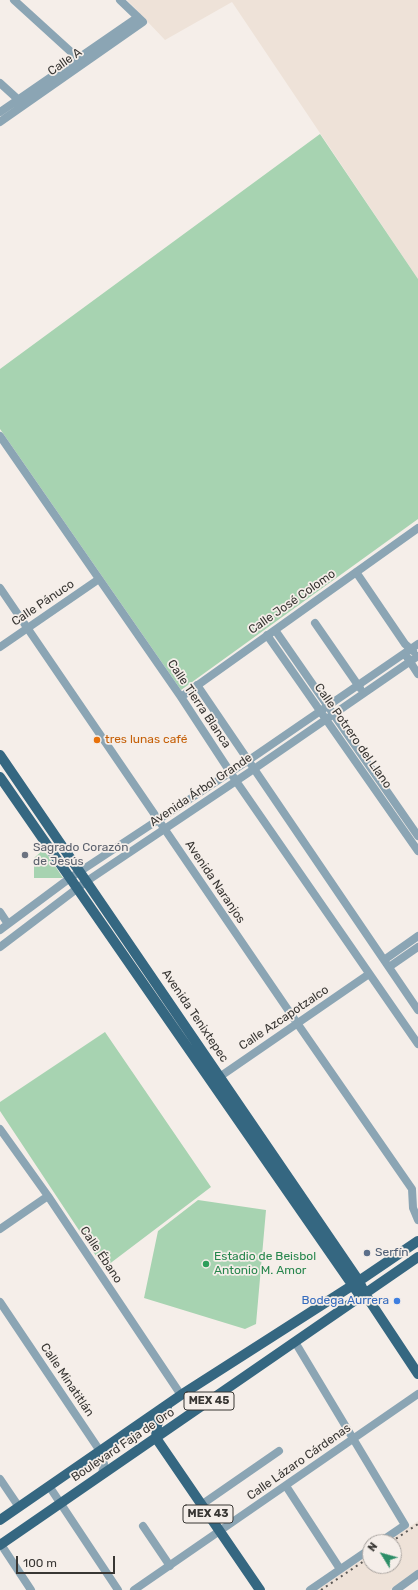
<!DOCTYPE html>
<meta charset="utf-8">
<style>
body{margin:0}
#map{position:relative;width:418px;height:1590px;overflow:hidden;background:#f5eee9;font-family:Rubik,sans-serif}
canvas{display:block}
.north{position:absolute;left:362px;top:1534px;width:40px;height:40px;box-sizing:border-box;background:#f5eee9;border:1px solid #a9a4a0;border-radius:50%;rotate:307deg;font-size:11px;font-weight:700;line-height:16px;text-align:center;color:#383633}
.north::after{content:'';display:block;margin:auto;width:14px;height:18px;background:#2d8e67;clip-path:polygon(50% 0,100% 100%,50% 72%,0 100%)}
.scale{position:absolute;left:16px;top:1556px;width:99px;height:18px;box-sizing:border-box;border:2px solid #383633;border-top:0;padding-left:5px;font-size:12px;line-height:14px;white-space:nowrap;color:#383633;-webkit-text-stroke:3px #f5eee9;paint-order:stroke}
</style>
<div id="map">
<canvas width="418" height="1590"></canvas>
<div class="north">N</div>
<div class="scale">100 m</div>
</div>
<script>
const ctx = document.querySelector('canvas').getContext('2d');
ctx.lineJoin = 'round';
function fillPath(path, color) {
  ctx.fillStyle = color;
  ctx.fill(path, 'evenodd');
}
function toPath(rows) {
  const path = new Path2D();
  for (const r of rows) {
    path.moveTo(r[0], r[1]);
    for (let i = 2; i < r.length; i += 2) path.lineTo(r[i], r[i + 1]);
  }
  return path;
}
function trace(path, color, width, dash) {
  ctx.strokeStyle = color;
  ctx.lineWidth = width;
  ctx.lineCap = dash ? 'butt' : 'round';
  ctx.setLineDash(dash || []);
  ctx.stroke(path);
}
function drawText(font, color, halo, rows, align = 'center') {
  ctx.font = font + ' Rubik,sans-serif';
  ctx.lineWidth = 3.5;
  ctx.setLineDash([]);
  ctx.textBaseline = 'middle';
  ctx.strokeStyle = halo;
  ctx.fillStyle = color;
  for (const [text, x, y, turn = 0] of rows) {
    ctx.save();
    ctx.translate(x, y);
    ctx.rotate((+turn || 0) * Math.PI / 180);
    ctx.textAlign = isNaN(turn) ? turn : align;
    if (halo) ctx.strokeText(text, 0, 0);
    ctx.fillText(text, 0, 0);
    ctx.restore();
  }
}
fillPath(toPath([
 [127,0,418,0,418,279,232,2,165,40],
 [418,1521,418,1570,390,1590,317,1590,370,1554,370,1566,394,1566,394,1542,387,1542]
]), '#eee2d8');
fillPath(toPath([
 [320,134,418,279,418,519,181,690,0,429,0,369],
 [43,850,49,857,63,878,34,878,34,858],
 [105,1032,211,1187,104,1268,0,1111,0,1102],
 [198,1200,266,1210,256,1324,245,1329,144,1298,158,1231]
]), '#a7d3b1');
trace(toPath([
 [14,0,81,61],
 [0,83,22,103],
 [0,112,138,17],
 [0,122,143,22,120,0],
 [0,436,181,697,236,781,418,1044],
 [356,572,405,644,413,651],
 [0,588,297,1023,412,1189,413,1208,418,1220],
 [315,623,360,688],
 [275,630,418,836],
 [267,635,418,851],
 [0,647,99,579],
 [407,657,418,674],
 [197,685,418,1010],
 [181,697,418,528],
 [0,912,8,924],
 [0,930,70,878,249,760,418,644],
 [0,947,87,881,254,769,418,656],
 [384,960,418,936],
 [389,967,418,947],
 [215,1080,369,974],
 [0,1129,48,1196,181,1395],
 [0,1229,48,1196],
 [0,1302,100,1451,104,1464,102,1474],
 [295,1342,405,1525,380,1542],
 [0,1479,19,1507],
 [49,1486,118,1590],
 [286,1486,340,1569],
 [201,1505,279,1451],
 [143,1526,170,1566],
 [0,1543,31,1590],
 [134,1590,418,1394],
 [310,1590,370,1549],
 [396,1590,418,1574]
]), '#8ba5b4', 8);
trace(toPath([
 [0,755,359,1281,365,1294,418,1374],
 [0,777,360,1296],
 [167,1407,162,1413,157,1425,156,1438,260,1590],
 [0,1520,181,1395,353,1285,418,1241],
 [0,1545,418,1257]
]), '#356781', 10);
trace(toPath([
 [391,1542,418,1524],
 [321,1590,370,1557]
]), '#5b5855', 2, [2, 4]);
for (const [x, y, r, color] of [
 [97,740,4,"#e8710a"],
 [25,855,4,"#6b7280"],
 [367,1253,4,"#5c6f8a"],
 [206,1264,4,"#2e9e5b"],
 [397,1301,4,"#3f7fe0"]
]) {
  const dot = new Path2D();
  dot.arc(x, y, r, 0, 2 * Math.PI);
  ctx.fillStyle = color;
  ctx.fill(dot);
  trace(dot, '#f5eee9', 1.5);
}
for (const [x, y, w] of [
 [209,1401,50],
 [208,1514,50]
]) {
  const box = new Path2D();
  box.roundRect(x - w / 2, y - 9, w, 18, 3);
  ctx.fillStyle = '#f5eee9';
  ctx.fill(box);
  trace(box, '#383633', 1);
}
drawText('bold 11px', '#383633', null, [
 ["MEX 45",209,1401],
 ["MEX 43",208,1514]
]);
drawText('12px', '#383633', '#f5eee9', [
 ["Calle A",65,62,-35],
 ["Calle José Colomo",292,602,-35],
 ["Calle Pánuco",43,603,-34],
 ["Calle Tierra Blanca",199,704,56],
 ["Calle Potrero del Llano",353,736,55],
 ["Avenida Árbol Grande",201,790,-34],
 ["Avenida Naranjos",215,882,56],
 ["Avenida Tenixtepec",195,1016,56],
 ["Calle Azcapotzalco",284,1018,-34],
 ["Calle Ébano",101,1255,56],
 ["Calle Minatitlán",67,1380,56],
 ["Boulevard Faja de Oro",123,1445,-34],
 ["Calle Lázaro Cárdenas",299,1462,-35]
]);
drawText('12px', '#c56008', '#f5eee9', [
 ["tres lunas café",105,740]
], 'left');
drawText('12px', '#5b616d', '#f5eee9', [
 ["Sagrado Corazón",33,848],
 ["de Jesús",33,862]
], 'left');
drawText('12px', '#4e5e75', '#f5eee9', [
 ["Serfín",375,1253]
], 'left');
drawText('12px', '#27864d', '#f5eee9', [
 ["Estadio de Beisbol",214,1257],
 ["Antonio M. Amor",214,1271]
], 'left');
drawText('12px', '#366cbe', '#f5eee9', [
 ["Bodega Aurrera",389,1301]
], 'right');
</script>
